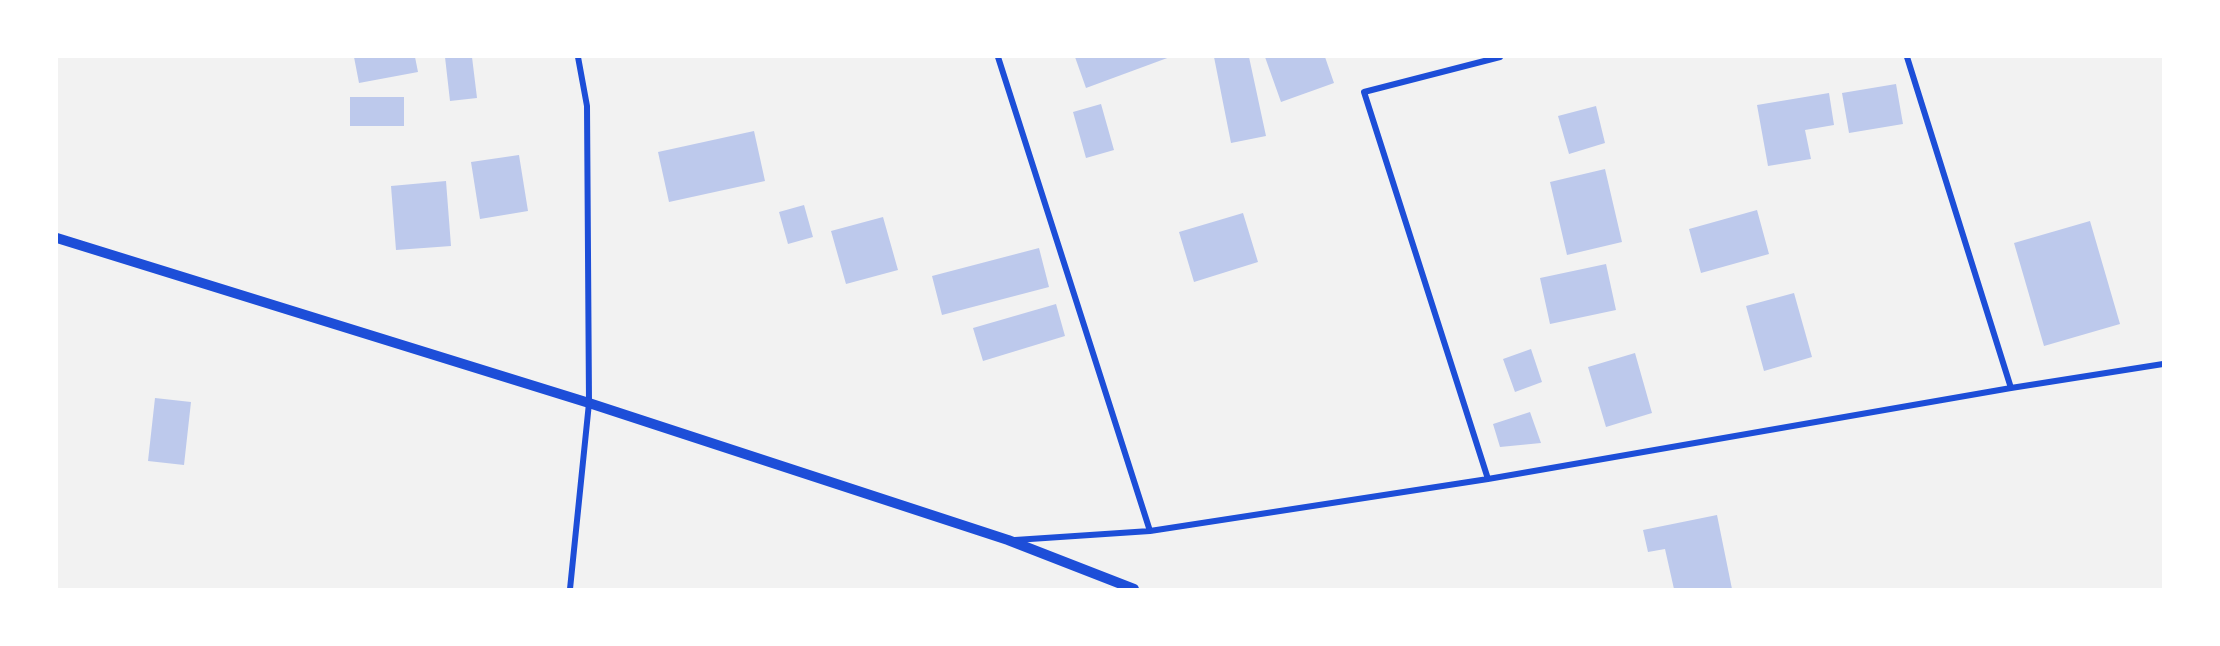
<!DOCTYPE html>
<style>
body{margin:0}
#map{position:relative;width:2220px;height:646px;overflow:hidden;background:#f2f2f2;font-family:"Roboto Condensed",sans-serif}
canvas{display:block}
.frame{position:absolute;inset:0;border:58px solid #fff;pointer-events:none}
</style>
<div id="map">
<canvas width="2220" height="646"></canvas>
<div class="frame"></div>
</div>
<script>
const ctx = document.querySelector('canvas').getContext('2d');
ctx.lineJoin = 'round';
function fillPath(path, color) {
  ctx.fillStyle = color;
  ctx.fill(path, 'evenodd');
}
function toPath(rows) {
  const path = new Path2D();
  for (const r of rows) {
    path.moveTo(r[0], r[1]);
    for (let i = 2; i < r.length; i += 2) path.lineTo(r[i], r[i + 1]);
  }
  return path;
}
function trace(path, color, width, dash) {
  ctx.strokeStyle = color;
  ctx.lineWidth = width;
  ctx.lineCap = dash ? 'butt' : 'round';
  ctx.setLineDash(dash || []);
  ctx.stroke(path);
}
fillPath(toPath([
 [354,57,415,57,418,72,359,83],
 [445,57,472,57,477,98,450,101],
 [1075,57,1170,57,1086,88],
 [1214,57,1249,57,1266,136,1231,143],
 [1265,57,1325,57,1334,83,1281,102],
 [1896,84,1903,124,1849,133,1842,93],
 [1829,93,1834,125,1805,130,1811,159,1768,166,1757,105],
 [350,97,404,97,404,126,350,126],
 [1101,104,1114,150,1086,158,1073,112],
 [1596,106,1605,143,1569,154,1558,116],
 [754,131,765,181,669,202,658,152],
 [519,155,528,211,480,219,471,162],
 [1605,169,1622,242,1567,255,1550,182],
 [446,181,451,246,396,250,391,186],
 [804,205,813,237,788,244,779,212],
 [1757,210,1769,254,1701,273,1689,229],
 [1243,213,1258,262,1194,282,1179,232],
 [883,217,898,270,846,284,831,231],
 [2090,221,2120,324,2044,346,2014,243],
 [1039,248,1049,287,942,315,932,276],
 [1606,264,1616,310,1550,324,1540,278],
 [1794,293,1812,357,1764,371,1746,306],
 [1056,304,1065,336,983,361,973,328],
 [1531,349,1542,382,1515,392,1503,359],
 [1635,353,1652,413,1606,427,1588,367],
 [155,398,191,402,184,465,148,461],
 [1530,412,1541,443,1500,447,1493,424],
 [1717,515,1732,589,1674,589,1665,549,1648,552,1643,530]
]), '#bdc9ec');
trace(toPath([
 [998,57,1150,531],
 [1907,57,2011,388],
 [1488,479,1364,92,1500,57],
 [1015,540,1150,531,1488,479,2011,388,2163,364],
 [570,589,589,403,587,106,578,57]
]), '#1d4ed8', 6);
trace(toPath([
 [57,238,589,403,1008,540,1134,589]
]), '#1d4ed8', 10);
</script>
